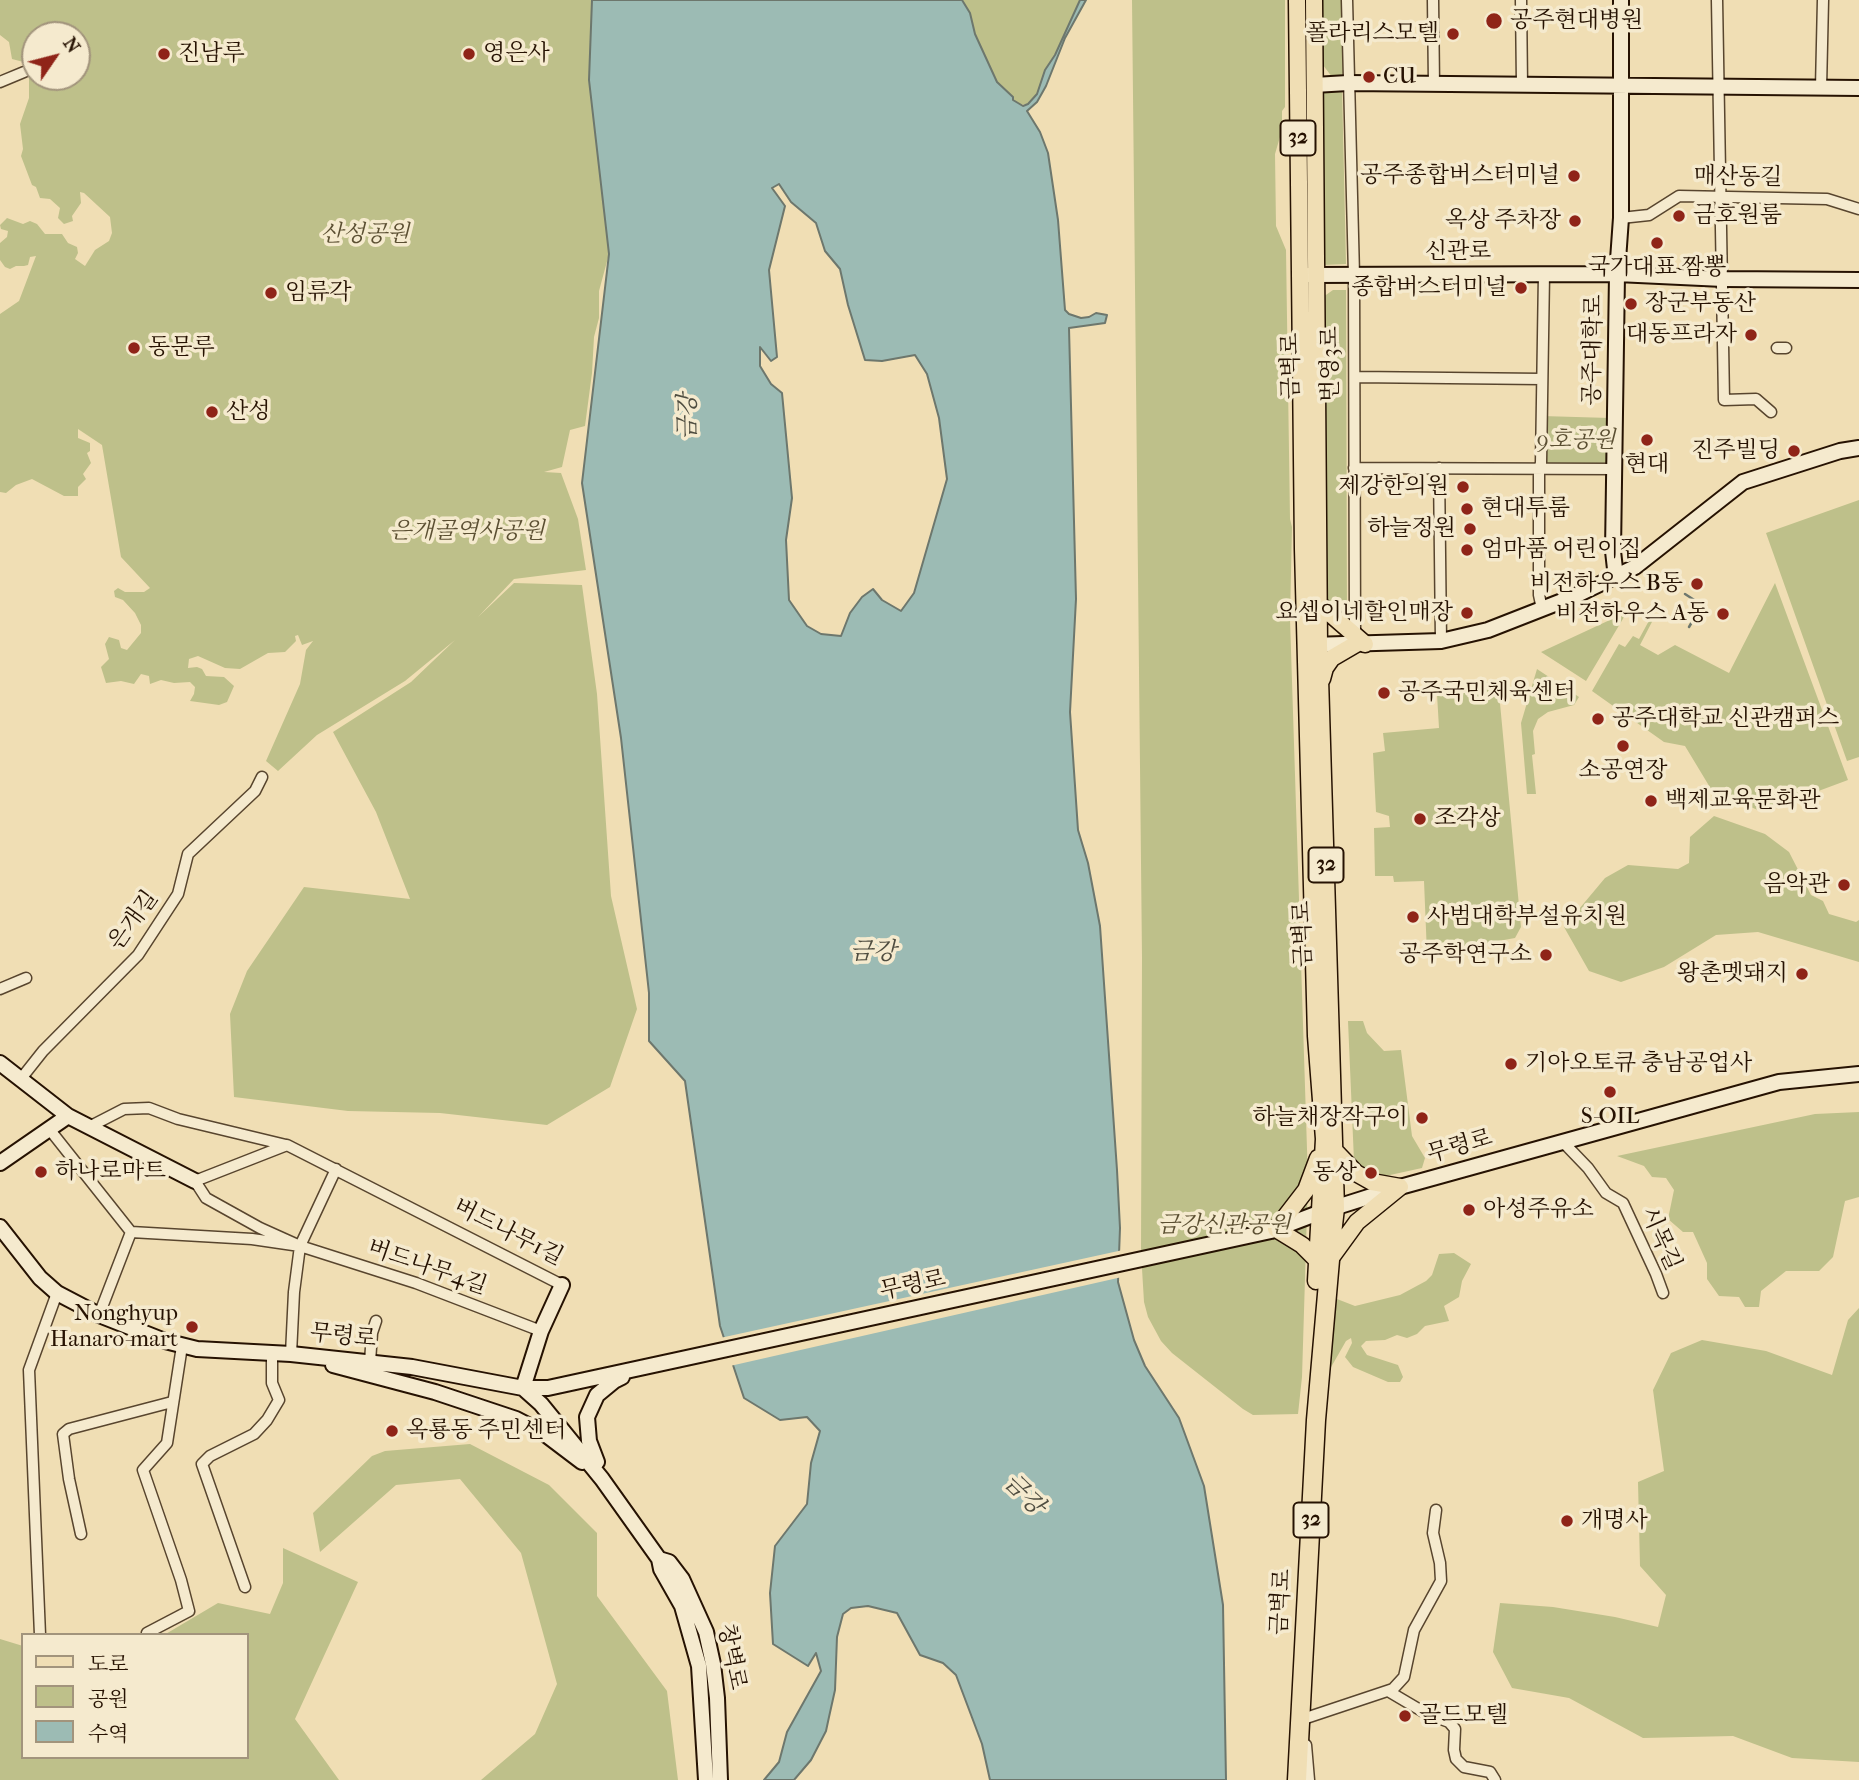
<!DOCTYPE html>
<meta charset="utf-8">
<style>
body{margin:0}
#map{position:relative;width:1859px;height:1780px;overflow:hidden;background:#f0deb4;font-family:"IM FELL French Canon","Noto Serif KR",serif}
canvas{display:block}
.legend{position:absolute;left:21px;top:1633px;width:228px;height:126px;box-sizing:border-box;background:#f5eace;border:2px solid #a2947c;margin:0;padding:9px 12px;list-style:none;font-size:21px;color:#261202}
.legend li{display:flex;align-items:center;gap:14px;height:35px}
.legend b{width:35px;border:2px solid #a2947c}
.north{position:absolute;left:21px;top:21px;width:70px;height:70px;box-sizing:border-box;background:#f5eace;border:2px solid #a2947c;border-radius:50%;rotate:55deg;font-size:19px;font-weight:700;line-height:28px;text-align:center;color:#261202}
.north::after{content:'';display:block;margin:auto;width:24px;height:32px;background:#8f2418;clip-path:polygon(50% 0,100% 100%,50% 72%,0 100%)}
</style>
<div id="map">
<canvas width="1859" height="1780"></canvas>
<ul class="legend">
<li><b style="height:9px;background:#f0deb4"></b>도로</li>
<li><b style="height:19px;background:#bec08a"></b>공원</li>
<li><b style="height:19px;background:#9cbbb4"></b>수역</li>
</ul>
<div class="north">N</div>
</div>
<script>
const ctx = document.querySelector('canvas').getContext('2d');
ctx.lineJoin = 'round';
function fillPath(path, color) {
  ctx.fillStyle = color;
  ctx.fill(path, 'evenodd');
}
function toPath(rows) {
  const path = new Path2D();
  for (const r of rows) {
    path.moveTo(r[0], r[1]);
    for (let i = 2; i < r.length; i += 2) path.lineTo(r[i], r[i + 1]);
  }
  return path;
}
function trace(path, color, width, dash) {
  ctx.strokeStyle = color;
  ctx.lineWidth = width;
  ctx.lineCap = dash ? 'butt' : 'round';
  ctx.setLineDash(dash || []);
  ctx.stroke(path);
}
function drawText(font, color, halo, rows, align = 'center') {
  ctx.font = font + ' "IM FELL French Canon","Noto Serif KR",serif';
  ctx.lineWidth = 7;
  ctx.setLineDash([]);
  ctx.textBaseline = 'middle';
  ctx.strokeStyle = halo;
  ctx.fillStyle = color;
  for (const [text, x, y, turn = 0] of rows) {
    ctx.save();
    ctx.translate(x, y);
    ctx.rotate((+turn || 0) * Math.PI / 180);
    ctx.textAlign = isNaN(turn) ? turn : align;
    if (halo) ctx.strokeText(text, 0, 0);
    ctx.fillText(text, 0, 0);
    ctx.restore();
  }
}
fillPath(toPath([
 [0,0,592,0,589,80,609,254,599,291,599,318,594,337,592,373,585,426,570,430,562,467,544,472,561,473,578,519,586,570,514,579,478,617,514,583,582,585,597,694,611,896,637,1009,610,1087,547,1125,440,1113,348,1111,234,1097,230,1014,247,971,304,887,410,899,376,812,333,732,411,682,455,640,405,681,317,735,278,771,266,761,300,684,306,650,313,641,302,645,298,635,295,636,296,641,285,652,268,653,240,669,225,668,198,656,189,659,188,668,197,667,202,669,206,676,224,677,234,686,227,702,219,705,190,701,194,694,195,687,190,682,174,683,161,680,150,684,149,676,141,674,134,684,121,681,106,683,101,667,109,659,105,644,109,637,119,640,121,648,127,650,141,633,141,625,135,613,123,600,115,597,114,591,118,588,125,592,144,592,150,588,121,557,102,445,78,429,78,438,90,443,90,451,87,453,91,463,83,474,86,479,78,487,78,496,64,496,32,479,16,485,6,493,0,492,0,314,19,301,36,256,30,257,28,265,24,266,16,266,10,269,5,267,0,260,0,243,7,237,8,231,1,229,0,225,7,218,23,224,30,221,37,224,45,234,62,234,68,243,77,247,78,253,75,259,85,266,95,250,109,241,112,233,110,217,84,193,80,192,81,203,72,216,73,221,64,224,58,218,60,208,50,199,40,198,36,187,32,185,21,156,23,149,20,124,29,98,29,75,31,71,35,73,35,77,77,77,77,35,35,35,35,65,12,59,9,42,0,35],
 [962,0,1080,0,1055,55,1045,70,1037,94,1028,104,1019,105,997,82,975,34,970,13],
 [1132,0,1285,0,1285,107,1282,111,1282,130,1275,154,1276,226,1286,250,1290,519,1292,527,1290,619,1308,1180,1302,1377,1298,1414,1253,1415,1243,1409,1172,1353,1161,1341,1148,1317,1144,1302,1141,1252,1142,957],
 [1322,0,1343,0,1344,73,1339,76,1332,77,1323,65],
 [1342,87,1346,264,1323,265,1319,95],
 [1333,290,1346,290,1347,616,1327,604,1323,297],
 [1542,416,1610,418,1609,465,1541,463],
 [1859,500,1859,757,1847,761,1766,533],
 [1775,583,1848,780,1762,812,1711,789,1685,746,1664,742,1592,691,1619,644,1625,647,1633,636,1639,639,1651,617,1654,618,1640,645,1658,655,1675,645,1729,673],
 [1627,612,1586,681,1541,652],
 [1537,669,1579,697,1574,705,1548,712,1538,719,1533,731,1535,754,1532,755,1536,794,1527,794,1521,723],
 [1448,682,1498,682,1521,927,1515,938,1427,954,1424,881,1394,882,1393,876,1375,876,1374,828,1390,827,1389,816,1376,812,1373,753,1385,751,1383,733,1439,728,1437,694],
 [1714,816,1765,834,1789,852,1811,895,1823,901,1829,914,1856,922,1859,920,1859,962,1758,932,1716,935,1664,967,1621,982,1589,971,1564,927,1605,878,1628,865,1678,869,1689,863,1690,837],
 [1348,1021,1363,1021,1367,1033,1384,1051,1401,1050,1412,1136,1425,1158,1422,1168,1381,1177,1366,1173,1354,1161],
 [1859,1112,1859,1197,1845,1201,1833,1257,1819,1271,1786,1271,1761,1291,1759,1307,1745,1307,1739,1297,1719,1296,1707,1279,1707,1263,1693,1232,1683,1232,1668,1219,1674,1190,1666,1178,1652,1177,1644,1166,1617,1156,1815,1114],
 [1454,1253,1471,1264,1462,1281,1459,1297,1444,1306,1449,1321,1425,1326,1417,1334,1407,1338,1397,1335,1385,1340,1366,1341,1361,1346,1367,1355,1398,1365,1403,1377,1400,1382,1388,1382,1353,1367,1345,1357,1352,1343,1351,1338,1346,1341,1326,1376,1332,1311,1337,1299,1355,1306,1400,1295,1426,1281,1432,1275,1439,1254],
 [1859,1308,1859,1762,1792,1758,1733,1736,1643,1738,1569,1698,1512,1688,1493,1652,1500,1603,1553,1607,1615,1617,1658,1627,1666,1595,1640,1566,1638,1482,1664,1471,1653,1390,1671,1353,1702,1340,1766,1351,1832,1375,1848,1320],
 [470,1444,549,1485,597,1533,597,1596,667,1691,678,1780,481,1780,535,1734,557,1684,521,1553,460,1479,396,1485,320,1552,313,1513,372,1456,385,1451],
 [283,1548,358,1582,295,1719,339,1780,0,1780,0,1639,23,1646,23,1757,247,1757,247,1635,164,1635,218,1603,270,1614,283,1583]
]), '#bec08a');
const water = toPath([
 [592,0,962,0,970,13,975,34,997,82,1013,97,1013,100,1023,106,1028,104,1037,94,1045,70,1055,55,1080,0,1086,0,1065,38,1046,86,1037,102,1027,111,1040,132,1048,153,1058,220,1065,310,1069,314,1081,318,1089,317,1096,313,1107,315,1105,323,1069,328,1076,599,1070,712,1078,830,1088,863,1100,926,1117,1170,1120,1228,1118,1282,1134,1340,1145,1366,1179,1418,1204,1486,1223,1605,1226,1780,990,1780,982,1744,956,1675,943,1663,920,1655,897,1613,868,1606,851,1608,843,1614,837,1637,835,1690,829,1717,826,1731,811,1760,794,1780,764,1780,779,1762,787,1732,821,1671,816,1653,808,1666,773,1644,770,1593,775,1546,807,1504,811,1463,820,1431,807,1417,780,1420,744,1398,720,1326,685,1081,649,1041,649,993,621,738,582,483,609,254,589,80,592,0],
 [779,184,791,202,816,223,825,251,840,269,848,305,865,360,882,361,915,355,927,374,939,418,947,479,914,593,901,611,882,600,873,589,862,597,850,613,841,636,821,634,807,626,789,600,786,540,792,498,782,393,771,384,760,366,760,347,771,361,777,357,769,270,785,206,772,188,779,184]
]);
fillPath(water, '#9cbbb4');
trace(water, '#6d776d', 2);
fillPath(toPath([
 [1123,1250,1122,1277,730,1366,720,1338]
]), '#f0deb4');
trace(toPath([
 [1685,594,1702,605,1689,627]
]), '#6d776d', 2.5);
const street = toPath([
 [1347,0,1354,275,1355,637],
 [1433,0,1434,85],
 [1521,0,1522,85],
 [1717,0,1724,400,1756,399,1771,412],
 [0,82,24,72],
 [1821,88,1823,0],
 [1621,218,1649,215,1679,196,1827,199,1859,209],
 [1777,348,1786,348],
 [1355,377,1542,379],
 [1354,468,1615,469],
 [1439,468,1441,641],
 [1542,609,1539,595,1539,469,1541,463,1544,274],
 [0,989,26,978],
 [20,1080,43,1051,138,955,178,894,188,854,255,791,262,777],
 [89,1127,124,1109,149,1108,178,1119,286,1145],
 [50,1130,131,1232],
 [1563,1142,1588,1168,1606,1193,1623,1203,1656,1274,1663,1293],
 [131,1232,252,1239,300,1246,416,1283,541,1331],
 [300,1246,260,1228,206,1198,195,1181,287,1145,562,1285],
 [99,1315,131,1232],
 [291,1354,294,1292,300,1246,336,1169],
 [370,1362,372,1333,376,1321],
 [81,1534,69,1479,63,1434,69,1429,172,1402],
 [245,1587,202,1464,210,1456,254,1434,267,1420,279,1400,272,1383,272,1353],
 [147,1633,189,1611,181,1580,143,1470,167,1443,182,1346],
 [40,1635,29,1370,57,1293],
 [1388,1691,1427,1714,1449,1722,1455,1729,1454,1750,1456,1759,1464,1767,1490,1772,1495,1780],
 [1301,1724,1300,1720,1393,1689,1404,1677,1414,1630,1441,1581,1440,1563,1433,1533,1436,1510],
 [1306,1745,1309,1780]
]);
const secondary = toPath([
 [1314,85,1348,83,1859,88],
 [1308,275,1617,274,1723,279,1859,280],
 [1616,578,1613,551,1617,274,1621,218,1621,0],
 [1311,645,1441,641,1488,630,1575,596,1635,567,1743,482,1840,451,1859,448],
 [0,1063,68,1116,195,1181],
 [0,1163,68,1116],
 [0,1227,40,1278,57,1293,99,1315,165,1341,197,1349,291,1354,412,1367,523,1388,548,1388,1271,1231,1321,1212,1400,1187,1779,1082,1859,1074],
 [333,1365,435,1392,516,1419,545,1434,582,1462],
 [523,1388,541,1404,602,1479,659,1559,661,1569,682,1606,699,1666,706,1780],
 [523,1388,541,1331,562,1285],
 [597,1462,589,1441,587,1417,597,1395,614,1381,622,1377],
 [659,1559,669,1562,682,1579,706,1632,713,1664,717,1698,720,1780]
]);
const primary = toPath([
 [1297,0,1303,549,1316,1036,1324,1139,1316,1281],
 [1314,0,1319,645,1336,1208,1330,1260],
 [1319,604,1365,644],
 [1322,679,1325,668,1332,658,1356,644],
 [1335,1151,1356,1173,1372,1182,1400,1187],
 [1333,1255,1357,1222,1400,1187],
 [1318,1261,1302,1245,1276,1229,1306,1190,1318,1158]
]);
const highway = toPath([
 [1297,1780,1316,1420,1330,1260]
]);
trace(street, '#58452e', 13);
trace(secondary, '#261202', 18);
trace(primary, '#261202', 19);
trace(highway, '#261202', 21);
trace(street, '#f5eace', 10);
trace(secondary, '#f5eace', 14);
trace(primary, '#f0deb4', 16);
trace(highway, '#f0deb4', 18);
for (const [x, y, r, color] of [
 [1494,21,9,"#8f2418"],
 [1453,34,7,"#8f2418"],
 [164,54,7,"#8f2418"],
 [469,54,7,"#8f2418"],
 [1369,77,7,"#8f2418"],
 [1574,176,7,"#8f2418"],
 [1679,216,7,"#8f2418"],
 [1575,221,7,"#8f2418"],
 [1657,243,7,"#8f2418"],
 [1521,288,7,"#8f2418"],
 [271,293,7,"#8f2418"],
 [1631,304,7,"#8f2418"],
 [1751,335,7,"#8f2418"],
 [134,348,7,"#8f2418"],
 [212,412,7,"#8f2418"],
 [1647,440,7,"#8f2418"],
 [1794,451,7,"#8f2418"],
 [1463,487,7,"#8f2418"],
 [1467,509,7,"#8f2418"],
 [1470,529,7,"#8f2418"],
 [1467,550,7,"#8f2418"],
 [1697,584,7,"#8f2418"],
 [1467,613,7,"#8f2418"],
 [1723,614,7,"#8f2418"],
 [1384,693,7,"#8f2418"],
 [1598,719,7,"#8f2418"],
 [1623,746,7,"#8f2418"],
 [1651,801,7,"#8f2418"],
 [1420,819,7,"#8f2418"],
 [1844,885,7,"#8f2418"],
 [1413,917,7,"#8f2418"],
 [1546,955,7,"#8f2418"],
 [1802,974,7,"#8f2418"],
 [1511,1064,7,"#8f2418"],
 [1610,1092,7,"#8f2418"],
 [1422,1118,7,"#8f2418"],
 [41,1172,7,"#8f2418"],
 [1371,1173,7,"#8f2418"],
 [1469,1210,7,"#8f2418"],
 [192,1327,7,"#8f2418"],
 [392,1431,7,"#8f2418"],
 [1567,1521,7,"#8f2418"],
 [1405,1716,7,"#8f2418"]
]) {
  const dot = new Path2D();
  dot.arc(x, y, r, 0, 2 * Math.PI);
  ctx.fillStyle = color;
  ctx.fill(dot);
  trace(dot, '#f5eace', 2.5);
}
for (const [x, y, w] of [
 [1298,138,35],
 [1326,865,35],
 [1311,1520,35]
]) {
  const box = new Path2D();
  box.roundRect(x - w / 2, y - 17.5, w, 35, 5);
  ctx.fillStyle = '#f5eace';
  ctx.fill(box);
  trace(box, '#261202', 2);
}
drawText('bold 21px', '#261202', null, [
 ["32",1298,138],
 ["32",1326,865],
 ["32",1311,1520]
]);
drawText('23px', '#261202', '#f5eace', [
 ["공주현대병원",1510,21],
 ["폴라리스모텔",1439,34,"right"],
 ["진남루",178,54],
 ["영은사",483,54],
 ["CU",1383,77],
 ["공주종합버스터미널",1560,176,"right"],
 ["금호원룸",1693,216],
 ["옥상 주차장",1561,221,"right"],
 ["국가대표 짬뽕",1657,268,"center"],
 ["종합버스터미널",1507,288,"right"],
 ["임류각",285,293],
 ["장군부동산",1645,304],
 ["대동프라자",1737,335,"right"],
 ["동문루",148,348],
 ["산성",226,412],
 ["진주빌딩",1780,451,"right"],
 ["현대",1647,465,"center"],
 ["제강한의원",1449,487,"right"],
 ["현대투룸",1481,509],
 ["하늘정원",1456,529,"right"],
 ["엄마품 어린이집",1481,550],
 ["비전하우스 B동",1683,584,"right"],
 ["요셉이네할인매장",1453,613,"right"],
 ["비전하우스 A동",1709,614,"right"],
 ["공주국민체육센터",1398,693],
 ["공주대학교 신관캠퍼스",1612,719],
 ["소공연장",1623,771,"center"],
 ["백제교육문화관",1665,801],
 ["조각상",1434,819],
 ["음악관",1830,885,"right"],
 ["사범대학부설유치원",1427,917],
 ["공주학연구소",1532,955,"right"],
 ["왕촌멧돼지",1788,974,"right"],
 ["기아오토큐 충남공업사",1525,1064],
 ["S-OIL",1610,1117,"center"],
 ["하늘채장작구이",1408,1118,"right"],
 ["하나로마트",55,1172],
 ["동상",1357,1173,"right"],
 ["아성주유소",1483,1210],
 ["Nonghyup",178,1314,"right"],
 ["Hanaro-mart",178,1340,"right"],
 ["옥룡동 주민센터",406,1431],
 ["개명사",1581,1521],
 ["골드모텔",1419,1716]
], 'left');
drawText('23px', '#261202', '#f5eace', [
 ["매산동길",1738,178,1],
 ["신관로",1458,252],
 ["공주대학로",1594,350,-89],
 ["번영3로",1331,364,-90],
 ["금벽로",1292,366,-91],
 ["은개길",134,921,-54],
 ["금벽로",1304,934,-92],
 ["무령로",1460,1147,-16],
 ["버드나무1길",508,1233,27],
 ["시목길",1660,1239,66],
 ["버드나무4길",427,1268,19],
 ["무령로",913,1286,-12],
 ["무령로",343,1337,6],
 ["금벽로",1282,1602,-87],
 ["창벽로",731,1657,79]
]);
drawText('italic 23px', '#5b4f32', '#f5eace', [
 ["산성공원",365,235],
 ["9호공원",1576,441],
 ["은개골역사공원",467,532],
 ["금강신관공원",1224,1226]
]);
drawText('italic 24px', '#4f4d40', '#f5eace', [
 ["금강",689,417,-90],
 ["금강",873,953],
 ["금강",1023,1495,45]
]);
</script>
